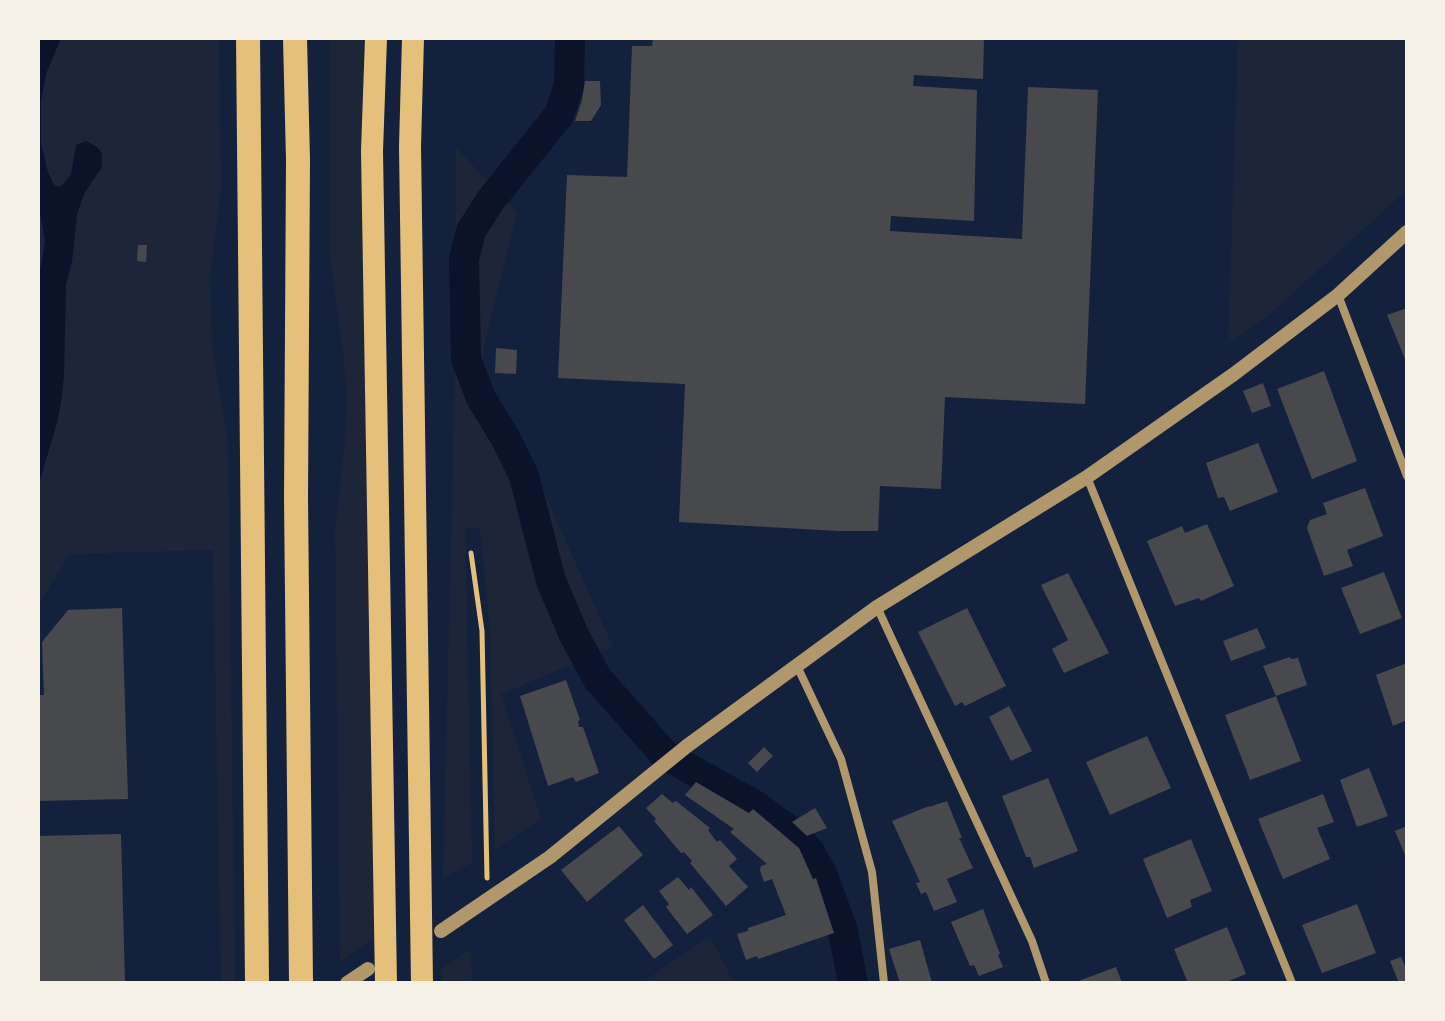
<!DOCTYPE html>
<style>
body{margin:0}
#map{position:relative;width:1445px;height:1021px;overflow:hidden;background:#14213d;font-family:"Noto Sans",sans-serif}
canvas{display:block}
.frame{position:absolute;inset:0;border:40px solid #f6f1e7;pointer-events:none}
</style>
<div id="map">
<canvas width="1445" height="1021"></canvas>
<div class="frame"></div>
</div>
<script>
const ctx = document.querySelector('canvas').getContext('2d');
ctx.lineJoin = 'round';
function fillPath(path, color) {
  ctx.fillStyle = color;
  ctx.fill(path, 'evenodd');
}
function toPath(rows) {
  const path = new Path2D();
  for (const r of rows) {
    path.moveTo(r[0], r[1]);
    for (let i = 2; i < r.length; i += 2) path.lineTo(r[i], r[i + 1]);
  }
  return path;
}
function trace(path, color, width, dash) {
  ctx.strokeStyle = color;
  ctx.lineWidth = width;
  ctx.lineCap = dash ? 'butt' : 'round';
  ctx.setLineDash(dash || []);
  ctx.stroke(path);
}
fillPath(toPath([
 [38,38,219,38,221,189,210,275,212,347,228,441,235,983,221,983,213,550,70,554,38,605],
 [330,38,363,38,374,939,340,961,335,531,344,453,347,399,344,359,330,256],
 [1238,38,1407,38,1407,190,1270,314,1228,344],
 [456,147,517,213,484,344,483,375,536,474,613,647,501,694,541,819,495,849,490,631,480,528,465,528,472,863,443,878,455,376],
 [710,936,734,983,641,983],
 [471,949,472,983,443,983,440,970]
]), '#1d2539');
fillPath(toPath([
 [38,38,61,38,46,74,41,101,41,143,48,172,54,185,60,187,71,175,76,145,86,141,97,147,102,154,102,167,84,194,77,214,72,262,66,284,64,377,61,402,57,423,38,487,38,282,45,242,38,200]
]), '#0b132b');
trace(toPath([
 [570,38,569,85,559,115,490,201,471,231,464,259,466,359,481,398,506,439,524,476,551,581,574,635,597,678,665,755,753,804,793,833,810,852,823,876,843,931,853,983]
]), '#0b132b', 30);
fillPath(toPath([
 [653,38,984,38,983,79,914,75,913,86,977,90,974,221,891,216,890,231,1022,239,1028,87,1098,90,1085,404,945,397,941,489,880,486,878,531,839,531,679,522,685,384,558,378,567,175,627,177,632,46,652,46],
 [585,81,600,81,601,105,591,121,575,121,582,100],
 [138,245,147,245,146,262,137,261],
 [1407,308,1407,364,1387,315],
 [496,348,517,350,516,374,495,373],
 [1324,371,1357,461,1312,479,1277,389],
 [1263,383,1271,406,1252,413,1243,391],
 [1258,443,1278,492,1230,511,1224,497,1218,498,1206,463],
 [1365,488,1383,536,1347,550,1353,566,1324,576,1307,528,1310,520,1327,514,1323,503],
 [1207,524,1234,586,1201,601,1199,598,1175,606,1147,541,1182,526,1185,533],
 [1384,572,1402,618,1360,634,1341,588],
 [1068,573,1109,653,1064,673,1052,649,1068,640,1041,585],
 [122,608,128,799,38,801,38,695,44,695,42,642,68,610],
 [967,608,1006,686,965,706,962,702,955,706,918,632],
 [1257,628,1266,648,1231,661,1223,641],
 [1290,657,1291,659,1298,658,1307,685,1276,696,1263,666],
 [1407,663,1407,720,1393,726,1376,675],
 [566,680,580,720,578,721,579,727,583,727,599,773,576,782,573,777,548,786,520,696],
 [1276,696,1301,761,1250,780,1225,715],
 [1009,706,1032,751,1011,761,989,717],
 [1147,736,1171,788,1110,815,1086,762],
 [764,747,773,756,757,772,748,763],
 [1369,768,1388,816,1357,827,1340,780],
 [1048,778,1078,851,1034,868,1030,857,1026,857,1002,796],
 [696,782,749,813,753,809,799,848,813,879,816,878,834,933,758,959,757,956,746,960,737,934,748,931,748,928,786,915,772,879,764,882,760,870,761,866,767,864,730,832,734,829,685,795],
 [662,794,673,803,676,801,710,828,708,830,717,842,720,840,737,859,729,866,748,887,726,906,690,863,692,861,684,852,681,853,654,821,656,819,646,808],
 [1323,794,1334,822,1317,828,1330,859,1283,879,1258,819],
 [947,801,962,838,959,838,973,868,947,879,957,902,934,911,926,892,921,894,916,883,920,882,892,821,929,806,929,807],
 [815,808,827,828,807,836,792,822],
 [619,826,643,855,587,902,561,870],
 [1407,826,1407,860,1395,831],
 [121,834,125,983,38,983,38,836],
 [1191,839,1212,891,1190,900,1192,907,1167,918,1143,859],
 [678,877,689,890,691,887,713,915,687,934,666,907,669,904,659,891],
 [1357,904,1376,953,1322,973,1302,925],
 [643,905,673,945,654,959,624,920],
 [983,909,1000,954,998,955,1003,967,979,976,974,965,970,966,951,922],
 [1227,927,1246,974,1224,983,1188,983,1174,949],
 [920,940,932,983,900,983,889,949],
 [1401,957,1407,970,1407,983,1399,983,1390,961],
 [1116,967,1122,983,1073,983]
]), '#48494c');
trace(toPath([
 [471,553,482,631,487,878]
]), '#e5c07b', 5);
trace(toPath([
 [1338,295,1407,476],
 [1087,477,1292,983],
 [877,607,1032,941,1046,983],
 [797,666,841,759,872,872,884,983]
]), '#b1986c', 8);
trace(toPath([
 [441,931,550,857,687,746,877,607,1087,477,1234,374,1338,295,1407,232],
 [347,983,368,969]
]), '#b1986c', 14);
trace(toPath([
 [376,38,372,151,386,983],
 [413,38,410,146,422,983]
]), '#e5c07b', 22);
trace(toPath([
 [248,38,257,983],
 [295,38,298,160,296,498,301,983]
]), '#e5c07b', 24);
</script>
